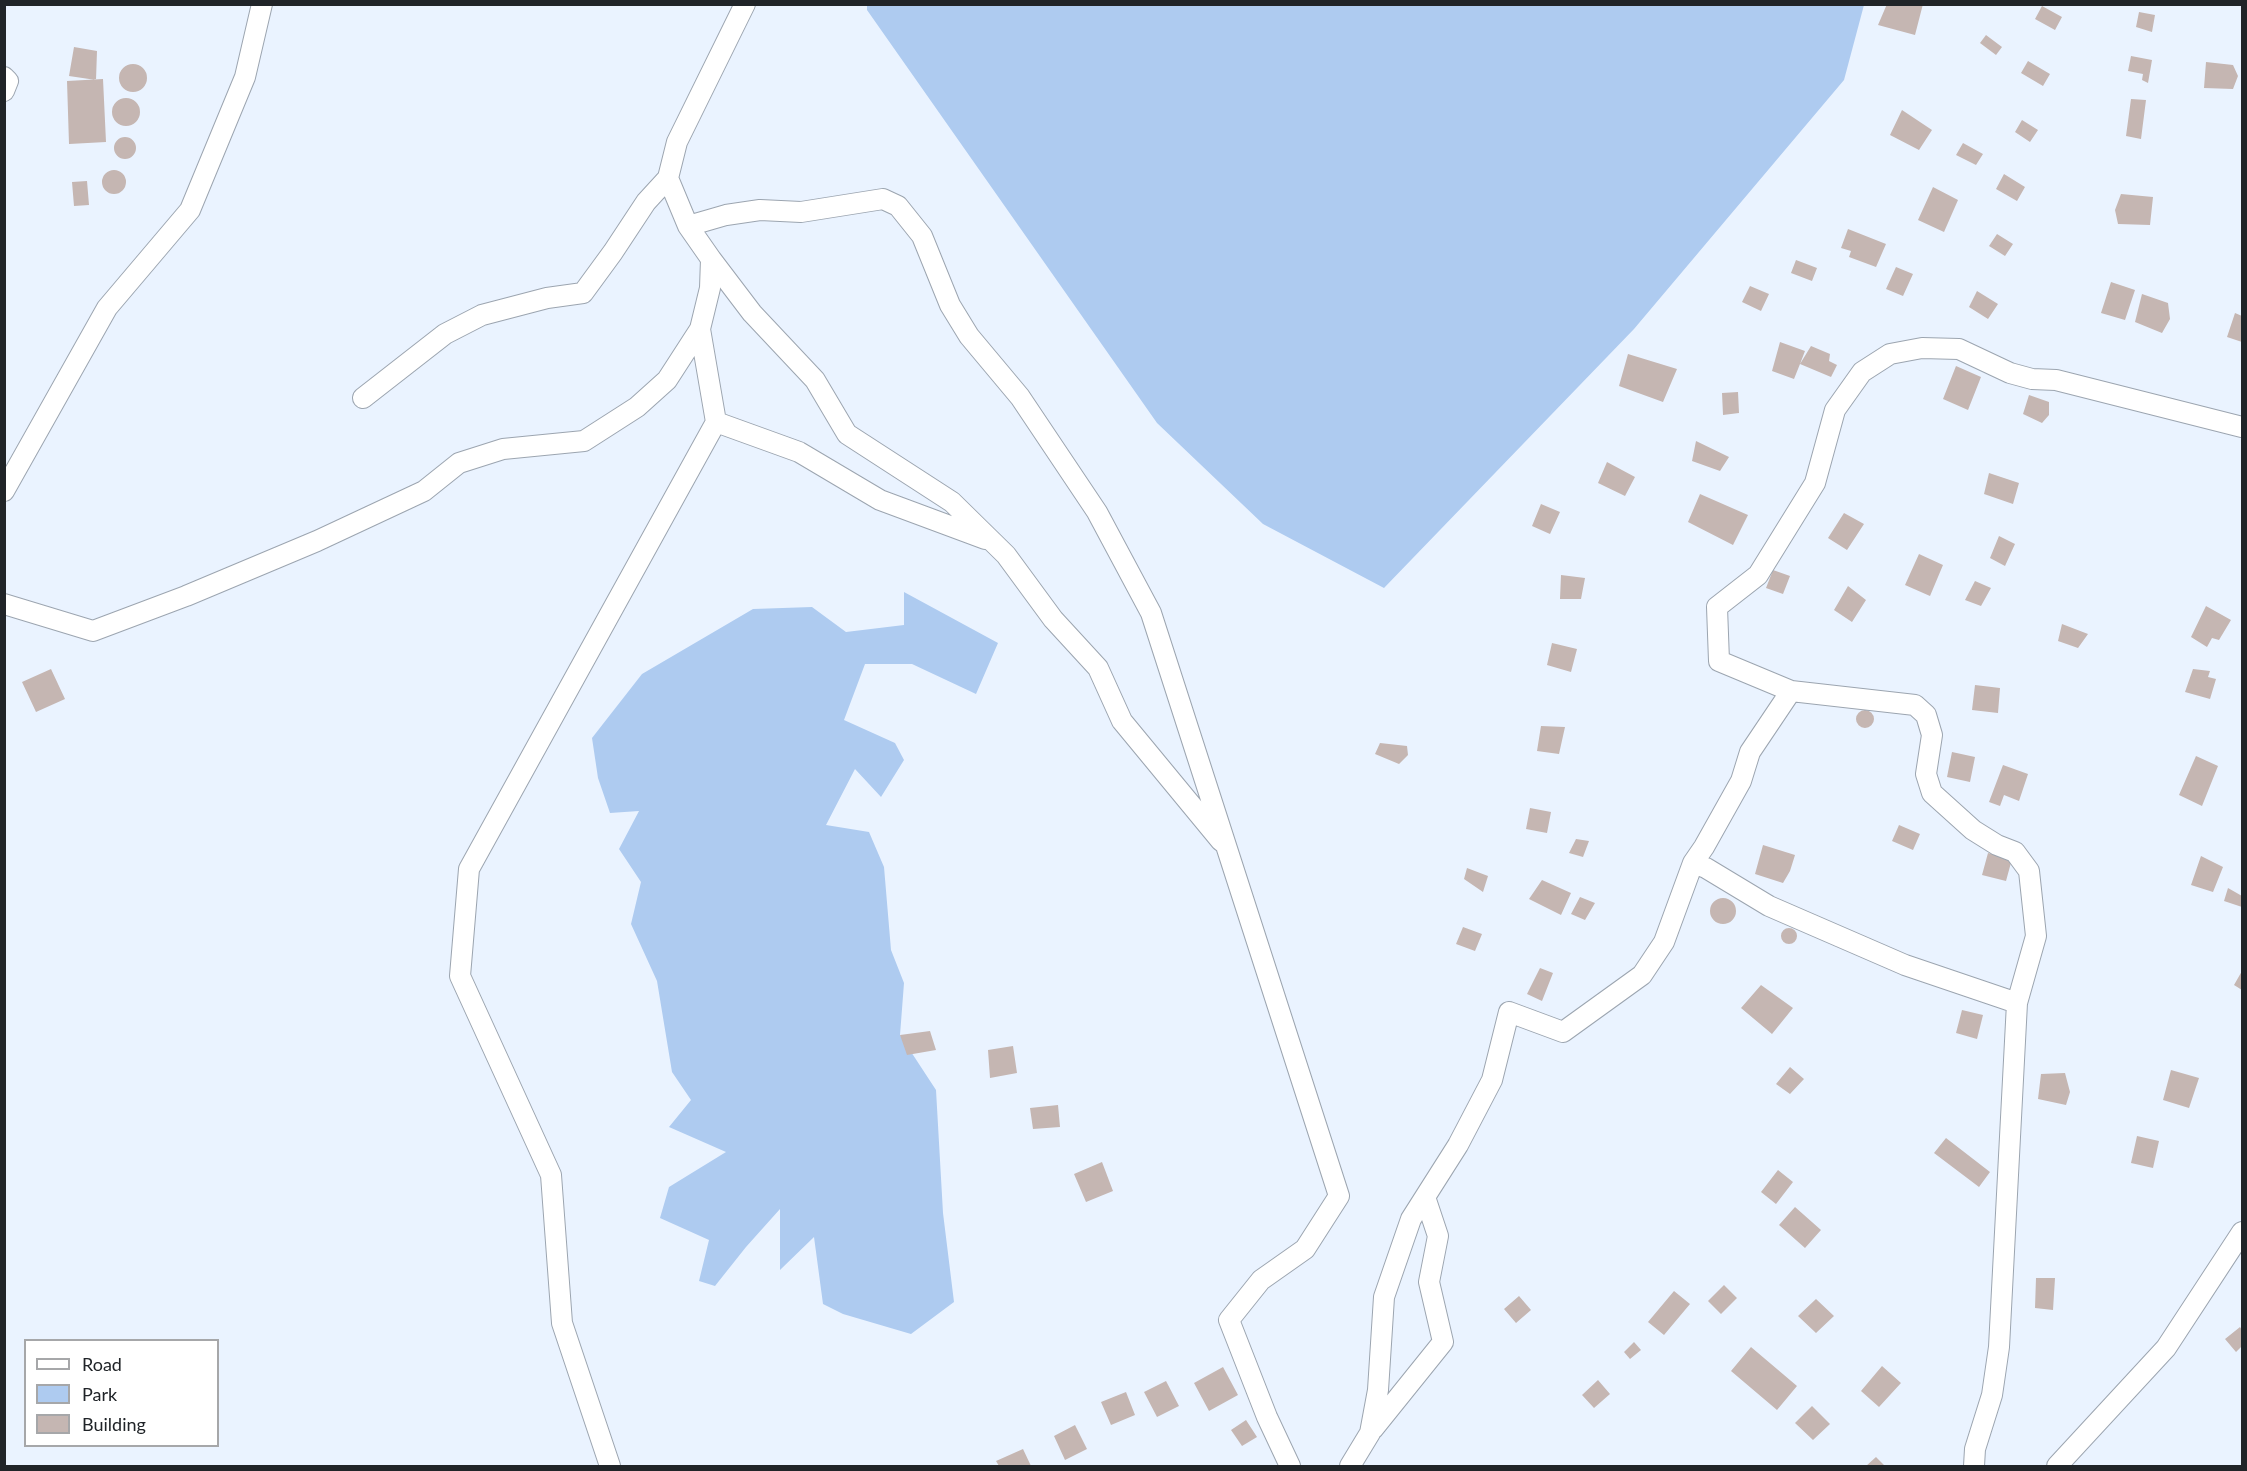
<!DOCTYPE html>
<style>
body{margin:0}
#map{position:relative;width:2247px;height:1471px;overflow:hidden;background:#eaf3ff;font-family:Lato,sans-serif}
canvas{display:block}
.frame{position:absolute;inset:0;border:6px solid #202428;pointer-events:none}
.legend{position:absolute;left:24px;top:1339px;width:195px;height:108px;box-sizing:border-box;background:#fff;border:2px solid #a6a7a9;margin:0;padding:8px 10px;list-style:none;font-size:18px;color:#202428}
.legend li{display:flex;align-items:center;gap:12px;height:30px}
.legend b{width:30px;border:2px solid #a6a7a9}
</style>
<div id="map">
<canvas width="2247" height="1471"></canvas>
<div class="frame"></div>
<ul class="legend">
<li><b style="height:8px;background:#fff"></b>Road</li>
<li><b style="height:16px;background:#aecbf0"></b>Park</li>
<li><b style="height:16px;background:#c5b6b2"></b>Building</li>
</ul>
</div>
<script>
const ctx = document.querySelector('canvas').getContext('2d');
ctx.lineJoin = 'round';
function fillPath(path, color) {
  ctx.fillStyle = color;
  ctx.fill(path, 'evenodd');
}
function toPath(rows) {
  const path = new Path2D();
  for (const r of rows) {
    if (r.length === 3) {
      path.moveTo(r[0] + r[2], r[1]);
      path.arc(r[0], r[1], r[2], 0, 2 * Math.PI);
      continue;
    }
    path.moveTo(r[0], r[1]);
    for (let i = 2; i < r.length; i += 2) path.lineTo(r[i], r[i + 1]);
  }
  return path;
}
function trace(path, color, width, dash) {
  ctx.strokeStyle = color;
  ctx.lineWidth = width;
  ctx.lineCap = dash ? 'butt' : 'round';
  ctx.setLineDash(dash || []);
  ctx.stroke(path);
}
fillPath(toPath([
 [867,4,1864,4,1864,5,1844,80,1634,329,1384,588,1263,524,1157,423,867,10],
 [904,592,998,643,976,694,912,664,865,664,844,720,895,743,904,760,881,797,855,769,826,825,869,832,884,867,891,950,904,983,900,1035,936,1090,943,1213,954,1302,911,1334,843,1314,823,1304,814,1237,780,1270,780,1209,746,1247,715,1286,699,1281,709,1240,660,1218,669,1187,726,1152,669,1127,691,1100,672,1072,657,981,631,924,641,882,619,849,639,811,610,813,598,778,592,738,642,674,753,609,812,607,846,632,904,625]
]), '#aecbf0');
fillPath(toPath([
 [1887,4,1923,4,1915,35,1878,25],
 [2042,6,2062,17,2055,30,2035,19],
 [2139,12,2155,15,2152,32,2136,27],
 [1986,35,2002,47,1996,55,1980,43],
 [74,47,97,51,96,80,69,76],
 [2131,56,2152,60,2148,83,2142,80,2143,74,2128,71],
 [2028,61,2050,74,2043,86,2021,73],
 [2206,62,2233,65,2238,76,2233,89,2204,88],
 [133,78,14],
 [103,79,106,142,69,144,67,81],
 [126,112,14],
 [2131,99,2146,100,2141,139,2126,136],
 [1902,110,1932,130,1919,150,1890,135],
 [2022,120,2038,130,2030,142,2015,132],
 [125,148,11],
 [1963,143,1983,154,1976,165,1956,155],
 [114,182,12],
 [2004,174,2025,187,2017,201,1996,189],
 [87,181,89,205,74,206,72,182],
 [1933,187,1958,200,1944,232,1918,220],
 [2121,194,2153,197,2150,225,2118,224,2115,210],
 [1848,229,1886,244,1876,267,1849,257,1851,251,1841,248],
 [1997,234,2013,244,2005,256,1989,246],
 [1796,260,1817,268,1812,281,1791,273],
 [1896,267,1913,274,1903,296,1886,289],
 [2111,282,2135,290,2125,320,2101,313],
 [1750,286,1769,294,1761,311,1742,302],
 [1977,291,1998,304,1988,319,1969,307],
 [2142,294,2168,303,2170,319,2162,333,2135,322],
 [2235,313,2242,316,2242,342,2227,337],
 [1780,342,1805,351,1800,364,1811,346,1830,354,1829,361,1837,365,1831,377,1800,364,1794,379,1772,371],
 [1628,354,1677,369,1663,402,1619,386],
 [1956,366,1981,377,1968,410,1943,399],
 [1738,392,1739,413,1723,415,1722,393],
 [2029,395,2049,402,2049,415,2042,423,2023,414],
 [1696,441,1729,457,1720,471,1692,461],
 [1607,462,1635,477,1625,496,1598,483],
 [1989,473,2019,483,2013,504,1984,494],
 [1700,494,1748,515,1733,545,1688,522],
 [1541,504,1560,512,1550,534,1532,526],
 [1844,513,1864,524,1847,550,1828,538],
 [1999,536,2015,544,2005,566,1990,558],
 [1919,554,1943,565,1930,596,1905,585],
 [1773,570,1790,576,1783,594,1766,588],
 [1561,575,1585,578,1581,599,1560,599],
 [1975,581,1991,588,1981,606,1965,600],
 [1848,586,1866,600,1852,622,1834,610],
 [2206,606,2231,620,2219,640,2212,638,2207,647,2191,637],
 [2062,624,2088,634,2078,648,2058,641],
 [1552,643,1577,649,1571,672,1547,665],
 [51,669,65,699,36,712,22,682],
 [2193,669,2210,671,2208,677,2216,679,2210,699,2185,692],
 [1975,685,2000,688,1998,713,1972,710],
 [1865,719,9],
 [1541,726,1565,727,1559,754,1537,751],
 [1380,743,1407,746,1408,755,1399,764,1375,754],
 [1952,752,1975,757,1970,782,1947,777],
 [2196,756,2218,766,2202,806,2179,795],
 [2003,765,2028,774,2019,801,2004,795,2000,806,1989,802],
 [1530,808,1551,812,1547,833,1526,829],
 [1899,825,1920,834,1913,850,1892,841],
 [1576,839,1589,841,1583,857,1569,853],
 [1763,845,1795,855,1790,871,1783,883,1755,874],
 [1988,853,2012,859,2006,881,1982,875],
 [2201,856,2223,867,2213,892,2191,885],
 [1467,868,1488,876,1483,892,1464,879],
 [1542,880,1571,893,1561,915,1529,899],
 [2228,888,2242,896,2242,907,2224,901],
 [1580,897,1595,903,1585,920,1571,914],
 [1723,911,13],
 [1463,927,1482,934,1475,951,1456,944],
 [1789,936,8],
 [1540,968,1553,973,1542,1001,1527,994],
 [2242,971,2242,990,2234,985],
 [1761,985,1793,1008,1772,1034,1741,1008],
 [1962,1010,1983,1015,1977,1039,1956,1033],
 [930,1031,936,1050,907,1055,900,1035],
 [1013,1046,1017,1073,990,1078,988,1050],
 [1790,1067,1804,1079,1790,1094,1776,1084],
 [2171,1070,2199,1078,2189,1108,2163,1100],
 [2065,1073,2070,1092,2066,1105,2038,1099,2041,1074],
 [1058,1105,1060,1127,1033,1129,1030,1108],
 [2137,1136,2159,1141,2153,1168,2131,1163],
 [1946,1138,1990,1172,1979,1187,1934,1153],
 [1102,1162,1113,1191,1086,1202,1074,1174],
 [1778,1170,1793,1182,1776,1204,1761,1192],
 [1795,1207,1821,1230,1805,1248,1779,1225],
 [2036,1278,2055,1278,2053,1310,2035,1308],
 [1724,1285,1737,1298,1721,1314,1708,1301],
 [1674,1291,1690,1304,1664,1335,1648,1322],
 [1519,1296,1531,1310,1516,1323,1504,1309],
 [1816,1299,1834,1316,1816,1333,1798,1316],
 [2240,1327,2242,1330,2242,1346,2236,1352,2225,1339],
 [1634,1342,1641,1350,1630,1359,1624,1352],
 [1751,1347,1797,1386,1777,1410,1731,1371],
 [1882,1366,1901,1383,1879,1407,1861,1391],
 [1223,1367,1238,1395,1209,1411,1194,1383],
 [1598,1380,1610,1394,1594,1408,1582,1395],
 [1166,1381,1179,1406,1157,1417,1144,1392],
 [1126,1392,1135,1415,1111,1425,1101,1402],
 [1812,1406,1830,1424,1813,1440,1795,1423],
 [1246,1420,1257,1437,1242,1446,1231,1430],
 [1075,1425,1087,1449,1065,1460,1054,1436],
 [1023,1449,1031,1466,999,1466,996,1461],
 [1876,1457,1885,1466,1866,1466]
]), '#c5b6b2');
const minor = toPath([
 [4,77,8,81,4,91],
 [688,226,726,215,760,210,801,212,883,199,898,206,922,236,950,305,969,336,1020,397,1097,512,1151,613,1339,1196,1305,1249,1261,1280,1229,1320,1267,1417,1290,1466],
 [711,259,752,313,815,380,847,434,952,502,1006,555,1053,619,1098,668,1122,721,1221,841],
 [363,398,445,334,482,315,547,298,583,293,613,252,646,202,668,178],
 [716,422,799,452,880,500,985,539],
 [4,491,107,308,190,210,245,77,262,4],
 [4,604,93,631,186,596,317,541,424,491,459,463,503,449,584,441,637,407,667,380,700,329,710,288,711,259,688,226,668,178,677,142,745,4],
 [1791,691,1750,752,1741,781,1704,847,1693,863,1706,868,1769,906,1905,965,2017,1003],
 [1373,1429,1443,1342,1429,1282,1438,1236,1425,1197],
 [610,1466,562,1323,551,1175,460,976,469,869,716,422,700,329],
 [1350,1466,1370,1433,1378,1390,1384,1297,1411,1219,1458,1145,1492,1080,1509,1012,1563,1032,1642,975,1664,942,1693,863],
 [1974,1466,1975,1449,1992,1395,1999,1347,2017,1003,2036,936,2029,871,2015,852,1997,845,1973,830,1932,793,1926,774,1932,735,1926,715,1915,705,1791,691,1719,661,1717,607,1758,575,1815,483,1835,410,1862,372,1890,354,1922,348,1959,349,2010,373,2032,379,2056,380,2242,427],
 [2057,1466,2166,1348,2242,1232]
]);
trace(minor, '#9ca5b0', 22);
trace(minor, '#fff', 20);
</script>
